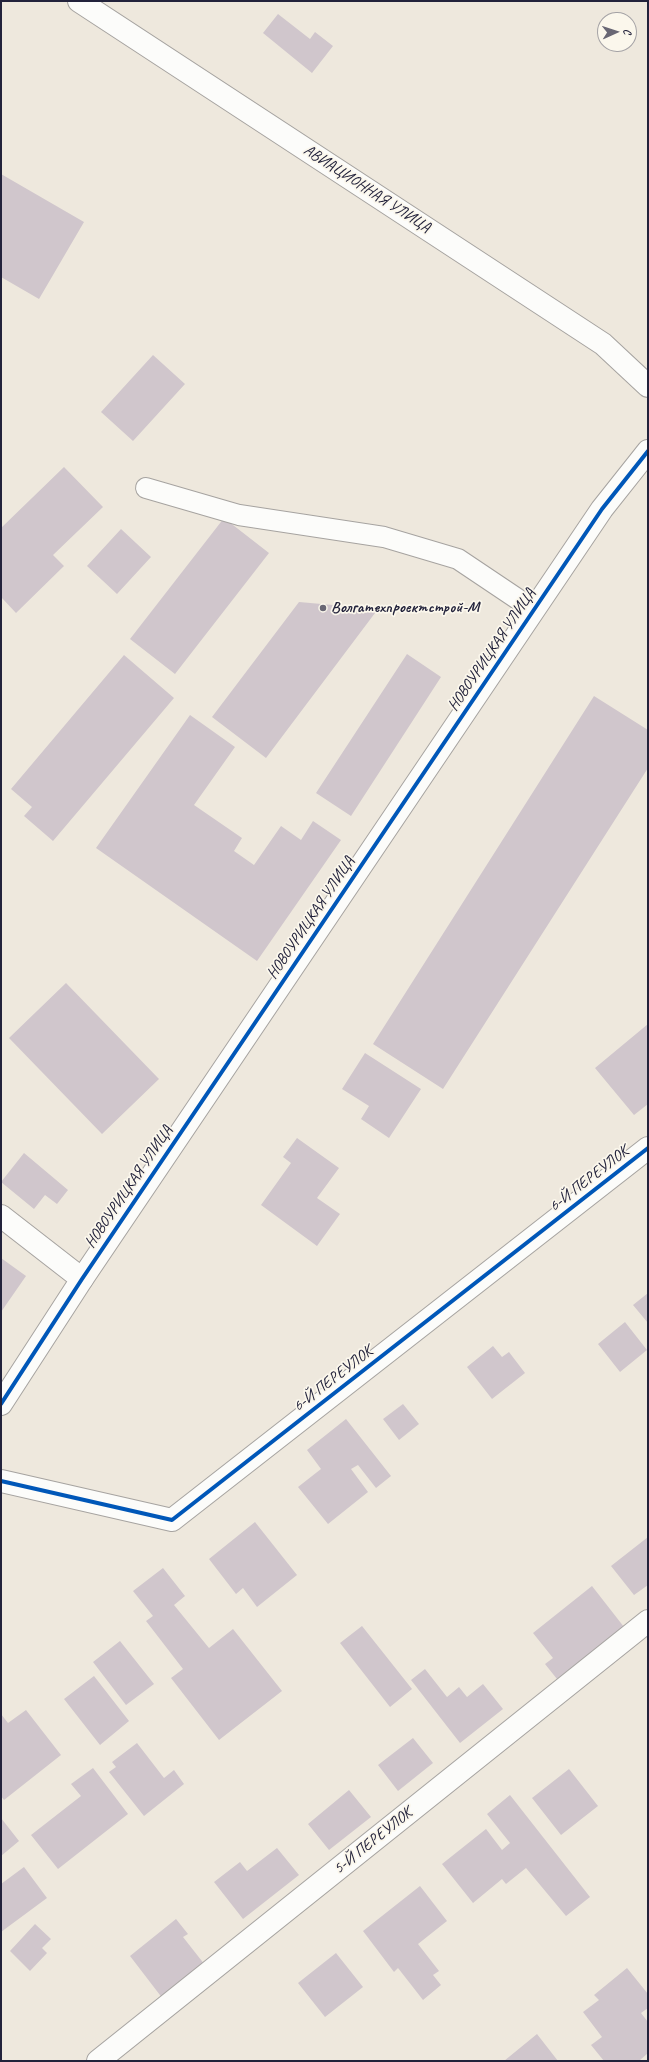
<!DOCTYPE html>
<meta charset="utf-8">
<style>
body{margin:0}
#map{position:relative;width:649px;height:2062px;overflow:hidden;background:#eee8dd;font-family:Caveat,sans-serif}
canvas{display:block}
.frame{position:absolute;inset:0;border:2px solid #22223b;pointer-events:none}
.north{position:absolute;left:597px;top:12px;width:40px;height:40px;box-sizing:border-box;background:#fbf7ec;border:1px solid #a4a2a5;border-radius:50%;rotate:87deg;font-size:11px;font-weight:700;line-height:16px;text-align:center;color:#22223b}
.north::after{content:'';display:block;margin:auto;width:14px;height:18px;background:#696774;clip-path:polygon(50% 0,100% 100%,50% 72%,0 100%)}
</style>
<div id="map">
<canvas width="649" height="2062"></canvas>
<div class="frame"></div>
<div class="north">С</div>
</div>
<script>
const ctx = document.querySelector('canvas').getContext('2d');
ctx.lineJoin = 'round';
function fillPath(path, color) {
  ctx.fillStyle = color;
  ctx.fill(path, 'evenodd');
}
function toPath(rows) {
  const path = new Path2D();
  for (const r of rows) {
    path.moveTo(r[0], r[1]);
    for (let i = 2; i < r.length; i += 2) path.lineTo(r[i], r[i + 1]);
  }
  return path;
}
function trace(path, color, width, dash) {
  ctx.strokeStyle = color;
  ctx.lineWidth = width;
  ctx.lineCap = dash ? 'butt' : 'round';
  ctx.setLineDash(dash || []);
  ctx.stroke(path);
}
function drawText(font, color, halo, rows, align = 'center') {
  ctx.font = font + ' Caveat,sans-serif';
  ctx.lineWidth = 3.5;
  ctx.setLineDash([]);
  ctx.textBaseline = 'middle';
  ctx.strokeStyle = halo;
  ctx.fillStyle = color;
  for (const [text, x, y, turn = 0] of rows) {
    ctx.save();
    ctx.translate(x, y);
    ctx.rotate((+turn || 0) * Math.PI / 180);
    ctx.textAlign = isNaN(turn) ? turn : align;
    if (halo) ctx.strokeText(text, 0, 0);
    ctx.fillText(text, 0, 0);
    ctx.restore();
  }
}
fillPath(toPath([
 [278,14,310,39,315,32,333,46,312,73,263,33],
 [1,174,84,222,39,299,1,277],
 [153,355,185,384,133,441,101,412],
 [64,467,103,507,53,555,64,566,16,613,1,597,1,528],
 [224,518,269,553,175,674,130,639],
 [121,529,151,557,117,594,87,566],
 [299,602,378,609,266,758,212,717],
 [407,654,441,677,351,816,316,793],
 [124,655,174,698,53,841,24,816,32,807,11,789],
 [594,696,648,730,648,768,443,1089,373,1044],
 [190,715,235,747,194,805,242,838,234,851,254,865,281,826,301,840,313,821,341,840,257,961,96,848],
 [66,983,159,1079,102,1134,9,1038],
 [648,1024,648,1104,634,1115,595,1068],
 [365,1053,421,1089,389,1138,361,1119,369,1106,342,1089],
 [297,1138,339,1168,317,1198,340,1214,317,1246,261,1205,291,1163,283,1157],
 [24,1153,68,1190,57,1204,45,1195,34,1209,1,1182],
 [1,1258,26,1276,1,1312],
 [648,1293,648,1323,633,1305],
 [625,1322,647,1350,620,1372,598,1344],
 [493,1346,502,1357,509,1352,525,1373,492,1399,467,1367],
 [403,1404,419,1424,399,1440,383,1419],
 [346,1419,391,1476,376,1488,358,1465,351,1469,368,1492,328,1524,298,1487,321,1469,307,1450],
 [255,1522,297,1575,257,1607,243,1588,236,1594,209,1559],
 [648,1537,648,1585,634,1595,611,1566],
 [163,1568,185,1596,174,1605,209,1648,233,1629,282,1691,219,1740,171,1678,183,1669,146,1621,153,1616,133,1591],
 [592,1586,624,1627,557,1679,545,1664,553,1658,533,1633],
 [362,1626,412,1689,390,1707,340,1643],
 [120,1641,154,1684,126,1705,93,1662],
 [425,1669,447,1697,459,1687,467,1697,483,1684,503,1709,460,1743,411,1680],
 [94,1676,129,1721,100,1745,64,1699],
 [26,1710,61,1755,4,1800,1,1796,1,1714,8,1723],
 [413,1738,433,1763,398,1791,378,1765],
 [137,1743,164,1778,174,1770,184,1784,144,1816,109,1772,116,1767,112,1762],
 [93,1768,128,1814,58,1869,31,1835,81,1796,71,1784],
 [569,1769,598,1806,561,1835,532,1798],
 [349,1790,371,1817,329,1850,308,1824],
 [510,1795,590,1897,566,1916,526,1868,506,1884,502,1879,473,1903,442,1864,486,1829,502,1850,510,1843,487,1814],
 [1,1818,19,1841,1,1856],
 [277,1848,299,1875,243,1919,214,1882,240,1862,247,1871],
 [24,1867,47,1898,1,1932,1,1884],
 [420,1886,447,1921,418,1944,439,1971,433,1975,441,1985,423,2000,398,1968,394,1972,363,1931],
 [176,1919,188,1934,183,1937,205,1965,163,1999,130,1956],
 [35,1924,51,1939,42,1948,47,1953,30,1971,10,1951],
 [336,1953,363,1987,325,2017,298,1983],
 [627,1968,648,1994,648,2008,641,2013,648,2022,648,2053,639,2061,604,2061,591,2045,602,2037,583,2012,599,2000,594,1995],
 [537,2034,558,2061,504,2061]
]), '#d0c6cc');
const service = toPath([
 [146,488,239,515,384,537,458,559,534,610]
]);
const minor = toPath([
 [79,1,603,344,648,386],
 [1,1216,82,1279],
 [1,1481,172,1520,648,1148],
 [98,2061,648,1621]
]);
const tertiary = toPath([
 [1,1404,82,1279,602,509,648,451]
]);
trace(service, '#a6a3a0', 22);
trace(minor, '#a6a3a0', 24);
trace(tertiary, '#a6a3a0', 24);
trace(service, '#fcfcfa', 20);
trace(minor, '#fcfcfa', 22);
trace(tertiary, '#fcfcfa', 22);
trace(toPath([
 [1,1404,82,1279,602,509,648,451],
 [1,1481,172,1520,648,1148]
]), '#0057b8', 4);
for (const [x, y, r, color] of [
 [323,608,4,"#696774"]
]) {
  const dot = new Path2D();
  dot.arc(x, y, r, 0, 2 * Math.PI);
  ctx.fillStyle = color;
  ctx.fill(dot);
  trace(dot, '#fbf7ec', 1.5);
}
drawText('16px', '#22223b', '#fbf7ec', [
 ["АВИАЦИОННАЯ УЛИЦА",367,189,33],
 ["НОВОУРИЦКАЯ УЛИЦА",492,650,-56],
 ["НОВОУРИЦКАЯ УЛИЦА",311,918,-56],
 ["6-Й ПЕРЕУЛОК",589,1179,-38],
 ["НОВОУРИЦКАЯ УЛИЦА",129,1187,-56],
 ["6-Й ПЕРЕУЛОК",333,1379,-38],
 ["5-Й ПЕРЕУЛОК",373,1841,-39]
]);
drawText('bold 16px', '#22223b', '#fbf7ec', [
 ["Волгатехпроектстрой-М",331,608]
], 'left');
</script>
